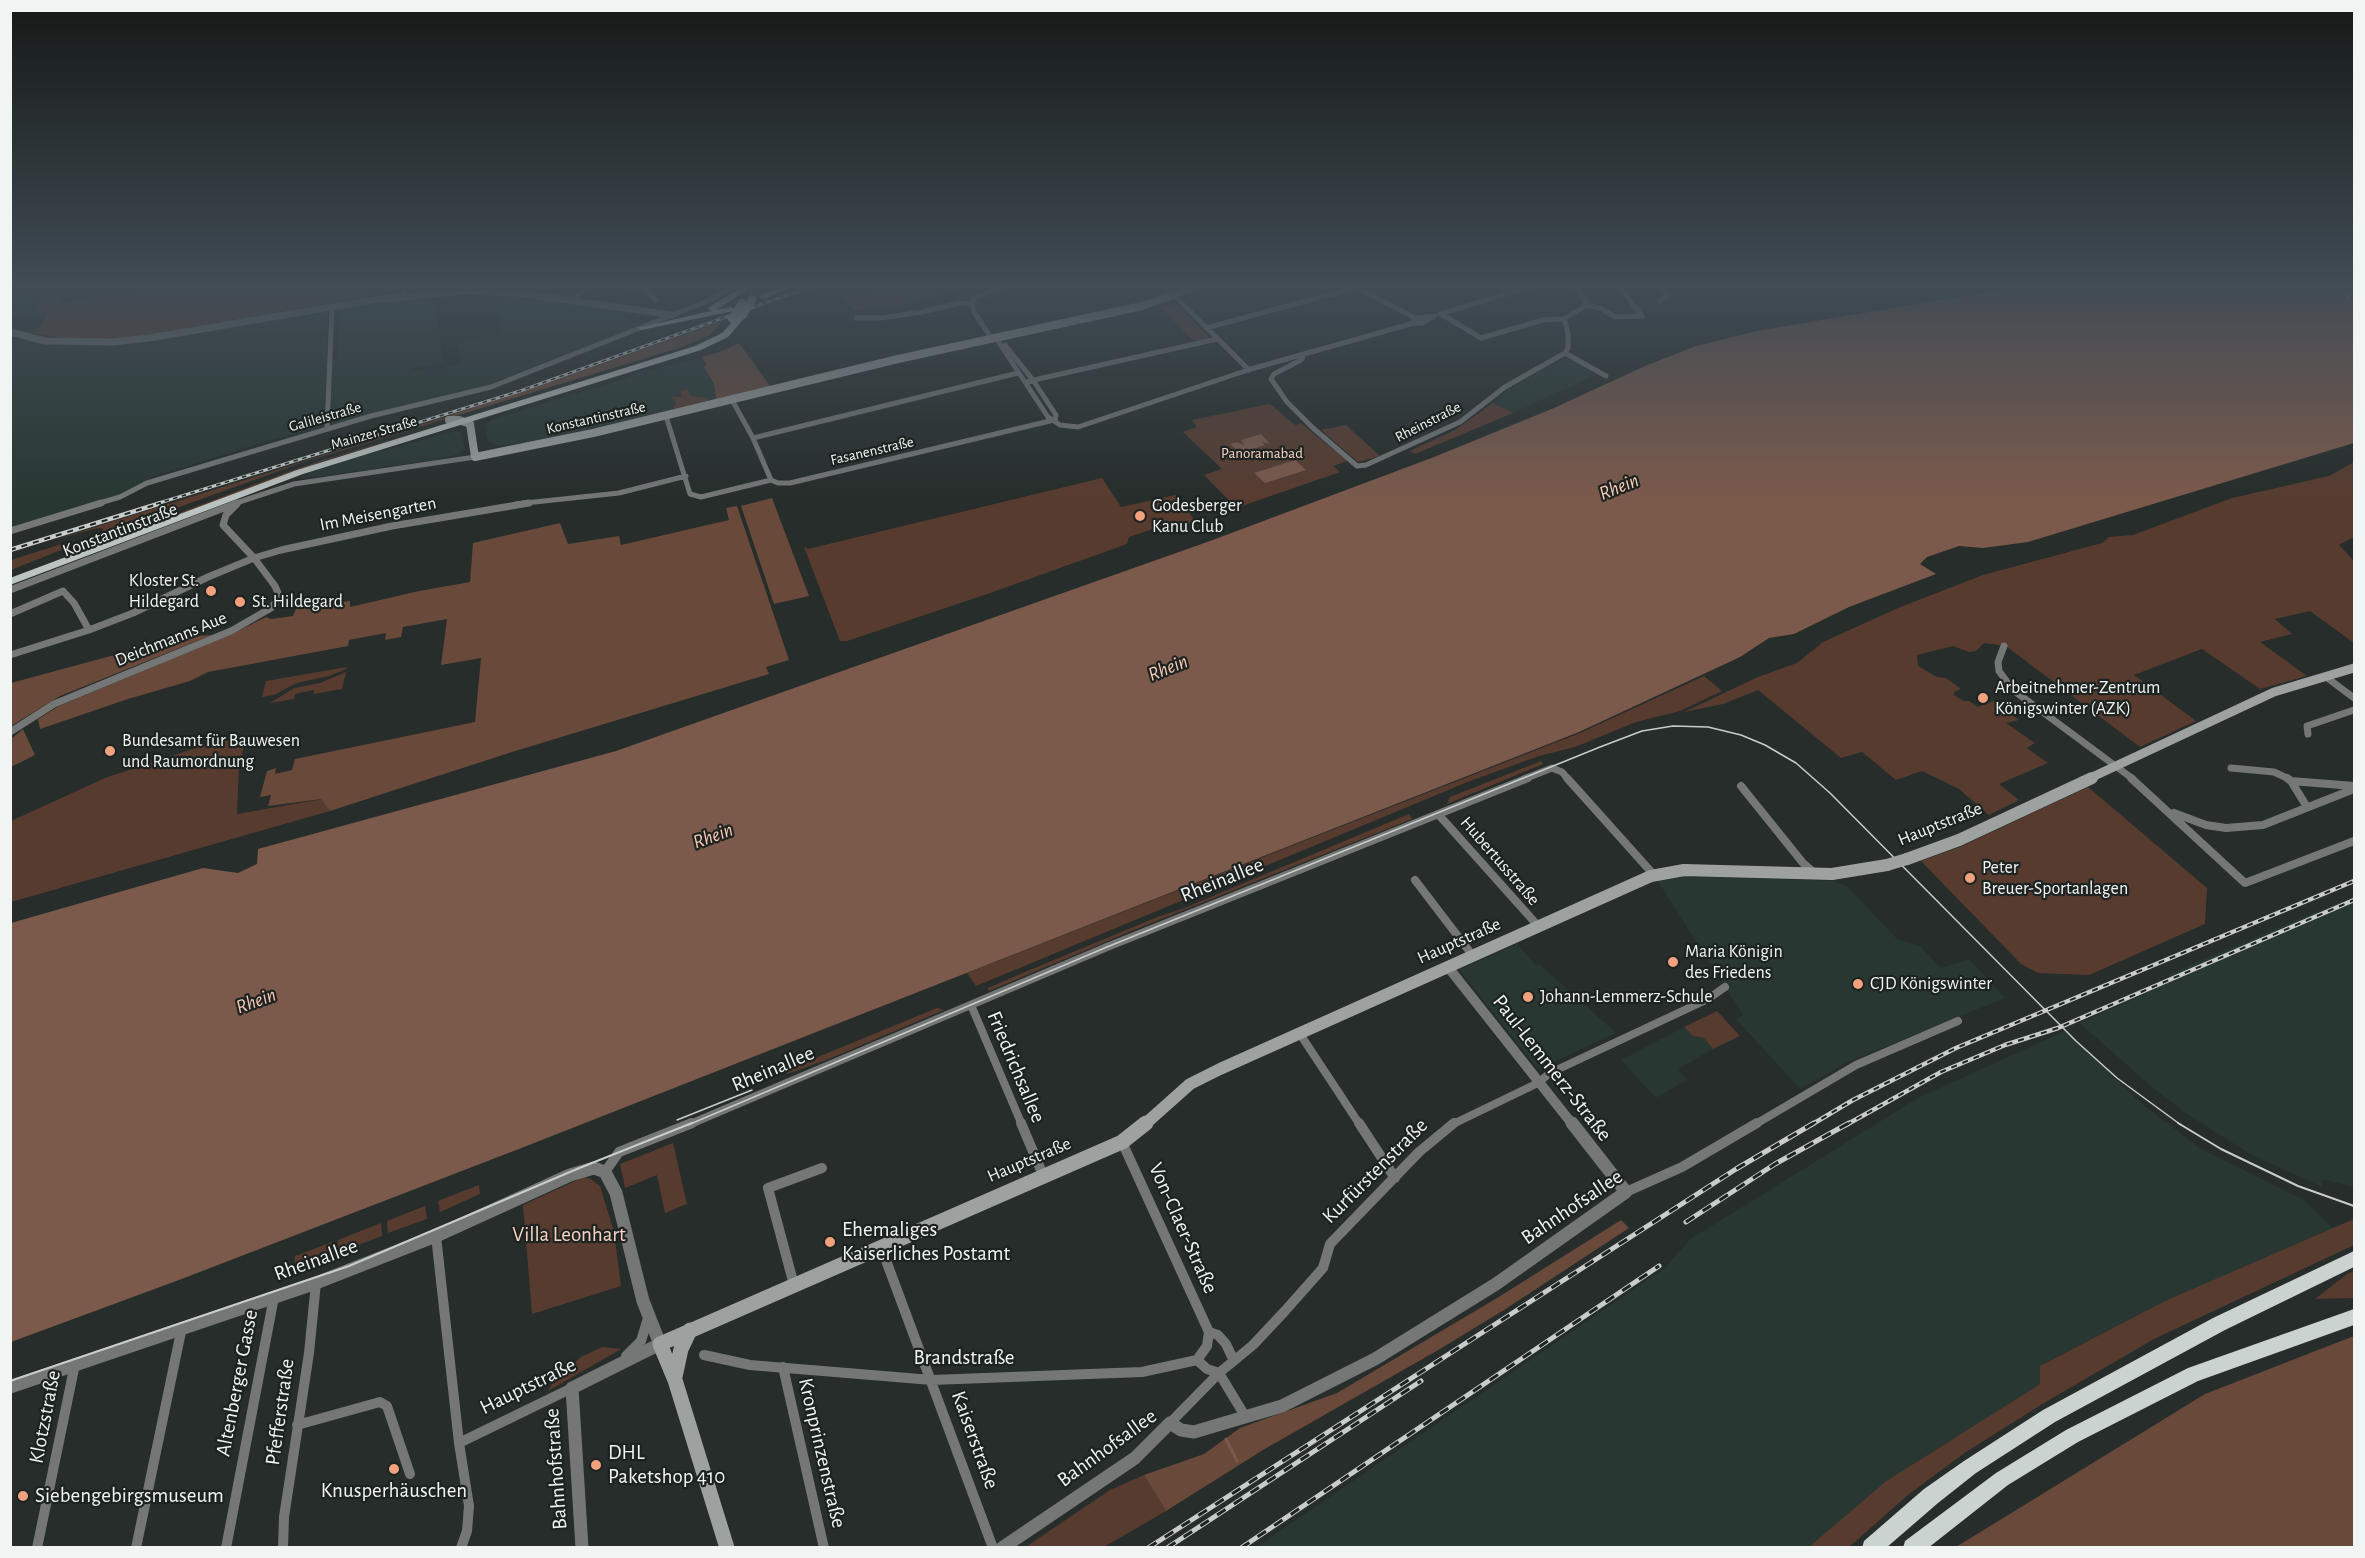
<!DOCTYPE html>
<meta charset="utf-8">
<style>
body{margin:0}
#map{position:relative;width:2365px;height:1558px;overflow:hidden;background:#262d2a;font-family:"Alegreya Sans",sans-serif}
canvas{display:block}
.frame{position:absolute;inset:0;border:12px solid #f0f5f3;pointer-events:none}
</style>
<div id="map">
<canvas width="2365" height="1558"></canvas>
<div class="frame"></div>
</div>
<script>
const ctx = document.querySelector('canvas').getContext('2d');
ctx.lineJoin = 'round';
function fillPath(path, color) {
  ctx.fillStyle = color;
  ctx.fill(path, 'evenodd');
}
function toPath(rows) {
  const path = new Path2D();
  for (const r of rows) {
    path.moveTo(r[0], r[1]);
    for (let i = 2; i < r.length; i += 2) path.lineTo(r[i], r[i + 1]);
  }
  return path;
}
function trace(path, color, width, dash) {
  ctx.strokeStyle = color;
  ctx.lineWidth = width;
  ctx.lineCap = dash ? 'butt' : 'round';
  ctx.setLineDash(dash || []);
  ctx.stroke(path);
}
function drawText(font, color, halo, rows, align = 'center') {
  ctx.font = font + ' "Alegreya Sans",sans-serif';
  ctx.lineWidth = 4.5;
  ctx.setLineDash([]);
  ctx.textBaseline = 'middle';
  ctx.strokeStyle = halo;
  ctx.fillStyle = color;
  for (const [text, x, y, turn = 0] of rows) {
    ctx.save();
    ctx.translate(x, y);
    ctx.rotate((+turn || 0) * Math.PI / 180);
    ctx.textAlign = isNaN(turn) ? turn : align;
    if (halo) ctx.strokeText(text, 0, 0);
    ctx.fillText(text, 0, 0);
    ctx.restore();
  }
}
fillPath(toPath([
 [937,285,1002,285,961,299,946,287,939,288],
 [51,289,61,291,58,295,39,298,32,315,11,318,11,296],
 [495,293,564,301,626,312,619,315,640,325,504,381,268,441,150,478,117,496,11,529,11,340,18,339,64,345,117,344,327,310,327,360,338,358,339,308,434,294,443,362,410,369,411,371,435,367,436,369,461,364,458,343,502,333],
 [702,357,707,365,704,368,714,384,716,400,540,441,497,446,488,441,485,425,493,419,631,377,634,374],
 [1569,357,1597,374,1513,413,1493,403,1509,389,1564,358],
 [457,431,461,433,465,448,459,454,436,460,301,479,301,476,312,471,356,457],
 [1686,875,1833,881,1847,886,1897,939,1920,946,1941,968,1969,959,2005,998,1852,1060,1800,1089,1736,1019,1743,1015,1657,880],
 [2354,896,2354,1187,2322,1179,2322,1187,2252,1155,2184,1112,2146,1082,2080,1023,2175,980,2169,974],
 [1517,944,1536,965,1539,964,1616,1033,1538,1069,1459,970],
 [1684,1027,1693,1036,1704,1038,1713,1049,1678,1069,1687,1080,1656,1098,1621,1060],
 [2065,1031,2142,1104,2201,1149,2304,1200,2334,1229,2165,1301,2040,1366,2040,1384,1885,1482,1809,1547,1255,1548,1665,1268,1689,1240,1918,1098]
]), '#293732');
fillPath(toPath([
 [153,285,392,285,392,292,128,338,76,340,29,333,42,325,47,312,34,314,40,299,63,296,61,303],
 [874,285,937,285,939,288,946,287,951,293,887,308,883,304,854,311,840,295,847,293,845,290,851,289,852,292,874,288],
 [1177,304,1210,338,1194,341,1160,307],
 [687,389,691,396,707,398,709,402,673,411,676,402,670,396,682,397,680,391],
 [1493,403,1513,413,1415,454,1410,451,1455,430],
 [1270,404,1295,425,1301,423,1347,461,1333,466,1340,472,1239,507,1232,503,1204,475,1222,469,1183,432,1197,427,1192,420],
 [451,415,452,417,298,464,97,537,90,537,103,531,102,528,94,529,54,540],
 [456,421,324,461,89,550,92,546,285,473,323,460],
 [1346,425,1380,456,1358,462,1321,430],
 [2354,462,2354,537,2339,545,2354,561,2354,643,2310,611,2275,619,2292,634,2260,642,2307,676,2260,689,2202,649,2134,675,2196,721,2140,747,2006,646,1984,643,1976,651,1969,652,1953,646,1917,655,1918,666,1937,677,1946,678,1961,689,1954,692,1954,695,1963,701,1969,701,1978,707,1993,701,2019,720,2006,723,2035,743,2027,748,2048,763,1999,784,2019,800,1989,815,1959,789,1922,771,1896,780,1862,752,1841,758,1758,690,1723,704,1684,712,1758,677,1797,663,1823,642,1898,608,1983,575,2102,543,2109,537,2133,535,2232,498,2329,476],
 [1102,478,1121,507,1176,495,1196,522,1175,529,1171,523,1129,537,1127,544,993,592,847,641,840,641,804,547,808,549],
 [68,542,76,544,11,570,11,560],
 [347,667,346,669,329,676,297,683,274,695,262,697,266,681],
 [346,672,342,689,314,694,314,690,295,694,294,699,270,703,294,688,320,683],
 [1704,676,1722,691,1680,711,1636,722,1575,747,1539,756,1470,781,976,986,967,973,1580,733],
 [246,737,239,767,237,814,322,799,330,811,11,902,11,821,105,778,208,744],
 [1541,761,1543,764,1447,804,1450,797],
 [2088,787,2207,888,2205,924,2089,975,2038,973,2021,964,1921,861,1960,847],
 [1409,814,1412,819,1129,932,989,991,988,988,1032,969,1160,916,1182,909],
 [937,1008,944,1010,829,1059,787,1074,786,1070],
 [1717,1011,1740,1036,1713,1049,1704,1038,1693,1036,1684,1027],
 [673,1143,687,1204,665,1213,657,1175,625,1188,620,1164],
 [584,1177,591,1179,600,1186,614,1232,621,1286,532,1314,523,1205],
 [479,1185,480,1194,440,1212,438,1201],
 [425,1206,427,1219,388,1233,387,1221],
 [2354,1219,2354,1245,2154,1339,2044,1403,1966,1452,1909,1494,1849,1547,1809,1547,1885,1482,2040,1384,2040,1366,2165,1301],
 [381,1223,382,1236,337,1253,338,1240],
 [332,1242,331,1255,295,1268,295,1256],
 [2354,1271,2354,1298,2315,1299,2347,1274],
 [602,1347,621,1349,548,1391,554,1381,581,1357],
 [1144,1475,1166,1511,1104,1547,1024,1548,1110,1490]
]), '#583b2f');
fillPath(toPath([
 [724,320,710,335,679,348,452,417,451,415,567,376],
 [739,343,771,387,716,400,714,384,704,367,707,365,702,357,720,352],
 [772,498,809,596,774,604,741,506],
 [737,506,789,660,766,667,769,674,512,752,330,811,321,799,268,806,271,795,260,797,267,771,276,768,275,774,292,770,295,759,475,722,481,658,441,665,447,619,403,627,401,637,385,640,386,633,349,640,348,646,208,672,190,681,128,699,40,729,38,719,59,706,230,635,266,617,271,619,293,616,296,609,350,601,350,607,419,591,470,582,473,543,560,523,568,544,619,536,621,545,729,520,726,508],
 [212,635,60,696,11,726,11,683,181,637],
 [23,729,35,755,11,767,11,739],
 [1621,1220,1629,1228,1504,1310,1440,1349,1263,1450,1166,1511,1144,1475,1204,1454,1240,1428,1337,1393,1497,1298],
 [2354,1336,2354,1547,1956,1547,2205,1394]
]), '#69493a');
fillPath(toPath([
 [2031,285,2354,285,2354,443,2028,542,1983,548,1959,546,1927,557,1920,564,1936,574,1849,607,1794,634,1769,638,1740,657,1579,732,524,1147,179,1280,11,1342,11,923,203,868,238,873,257,864,258,849,616,751,1210,541,1434,457,1554,408,1645,366,1696,346,1762,330],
 [1261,434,1270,444,1262,442,1265,445,1251,450,1244,448,1247,451,1240,453,1230,444,1237,442,1244,445,1241,440],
 [1295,460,1306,470,1265,483,1254,473]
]), '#7c5a4b');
trace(toPath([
 [1226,1439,1237,1461]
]), '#7c5a4b', 3);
trace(toPath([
 [2318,285,2354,299]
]), '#feccb6', 1.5, [5, 4.5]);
trace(toPath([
 [404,285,405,296],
 [629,285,631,288,642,289],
 [640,285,656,300],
 [1499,285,1509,292],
 [1659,285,1668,295,1660,301],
 [1356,287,1415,318],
 [10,288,15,285],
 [500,292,506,285],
 [1174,295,1249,370],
 [572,300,591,285],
 [1585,305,1600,308,1615,317,1642,316,1618,285],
 [1440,314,1535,285],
 [1441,314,1481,338,1543,320,1564,319],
 [1435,316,1422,323,1414,323,1415,318,1435,316],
 [856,318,880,318,922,312,959,303,972,304],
 [1206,328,1365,285],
 [996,338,1048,417,1060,425,1078,427,1251,369,1414,323],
 [992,339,974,312,972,304,975,298,1008,285],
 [1005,345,1033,380,1056,415,1055,420],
 [1565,353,1606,376],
 [1301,355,1303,357,1301,360,1274,374,1271,379,1287,402,1313,428,1357,466,1366,465,1460,422,1505,387,1565,353,1568,348,1568,333,1564,319,1583,307,1586,301,1574,285],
 [1025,382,1217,339],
 [732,400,753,438,771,480],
 [666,416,690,494,701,497,771,480,778,483,790,483,1054,420],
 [327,429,332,307],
 [753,438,1018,373],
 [96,504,120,497,147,483,371,416,491,387,703,303,736,285],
 [233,504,294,484,475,457],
 [516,504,619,493,686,476]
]), '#747776', 5);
trace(toPath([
 [10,531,101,503],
 [10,590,237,503],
 [10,614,63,591,74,603,89,630],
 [2004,646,1998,662,1999,671,2013,690,2133,779],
 [10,655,89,630,133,613,208,577,254,558,281,550,392,526,529,503],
 [2326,677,2354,698],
 [10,732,54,704,231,631,271,608,276,602,278,593,275,586,254,558,223,525,226,515,237,504],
 [2308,734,2307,726,2354,710],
 [2231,768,2274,772,2289,779],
 [1524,779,1552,768,1562,772,1568,779]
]), '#747776', 7);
trace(toPath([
 [1567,778,1654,875],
 [2131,778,2245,883,2354,841],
 [2287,778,2291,781],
 [1741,786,1803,863,1816,874],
 [2307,807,2291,781,2354,786],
 [2174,813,2206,825,2226,828,2263,825,2354,789],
 [1438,814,1539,927],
 [1415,880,1473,956],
 [971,1005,1022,1125],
 [1300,1034,1360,1125],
 [688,1125,1107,947,1528,778],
 [1451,1125,1538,1083,1550,1073,1708,999,1725,987],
 [1754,1125,1856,1065,1958,1021]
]), '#747776', 8);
trace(toPath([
 [1021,1123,1043,1175],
 [1359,1123,1395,1178],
 [1122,1142,1209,1332,1218,1335,1226,1344,1233,1359],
 [605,1172,619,1152,692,1123],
 [1626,1192,1682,1167,1757,1123],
 [436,1236,459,1443,469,1506,467,1531,461,1548],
 [881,1247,993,1548],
 [794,1285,768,1188,822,1168],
 [704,1355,750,1365,932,1380,1142,1372,1197,1360,1207,1369,1219,1373,1245,1416],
 [626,1356,641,1341,648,1318],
 [1197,1360,1207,1346,1209,1332],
 [783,1367,824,1548],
 [1170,1423,1219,1373,1253,1345,1284,1312,1323,1268,1330,1244,1419,1152,1454,1123],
 [297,1425,380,1402,387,1406,410,1474],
 [459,1443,572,1388],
 [37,1548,75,1364],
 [136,1548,182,1327],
 [226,1548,274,1297],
 [283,1548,284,1517,309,1353,316,1283]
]), '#747776', 10);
trace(toPath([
 [10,332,45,341,113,342,149,338,372,300,465,291,519,293,672,315]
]), '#747776', 7);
trace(toPath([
 [1448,967,1573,1125]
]), '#747776', 10);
trace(toPath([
 [10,1387,316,1283,436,1236,570,1175,594,1168,605,1172,616,1193,643,1301,660,1344,572,1388,582,1548],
 [1002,1548,1135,1458,1170,1423,1181,1430,1194,1432,1282,1406,1375,1359,1496,1284,1626,1192,1572,1123]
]), '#747776', 13);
trace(toPath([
 [449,420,459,420,470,424],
 [470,424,475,457,593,433,898,359,1142,306,1199,285]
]), '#9da2a0', 8);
trace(toPath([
 [2088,779,2274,692,2354,668]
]), '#9da2a0', 9);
trace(toPath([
 [1907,859,1959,840,2092,778],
 [1144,1125,1190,1084,1220,1069,1651,876,1684,870,1832,874,1887,865]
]), '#9da2a0', 12);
trace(toPath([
 [675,1377,681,1349,690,1330],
 [727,1548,675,1380,660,1344,1122,1142,1146,1123]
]), '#9da2a0', 15);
fillPath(toPath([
 [746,285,755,285,716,310,731,307,735,309,734,311,641,330,637,328,711,311,708,309,709,307,746,285],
 [785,285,796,285,765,299,758,297,785,285],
 [740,313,747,315,728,337,701,350,303,474,10,585,10,578,297,470,695,346,722,333,740,313]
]), '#bcc4c1');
fillPath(toPath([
 [2354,1251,2354,1267,2225,1330,2055,1422,1976,1473,1938,1503,1886,1548,1862,1548,1864,1541,1924,1489,1964,1461,2043,1410,2213,1318,2354,1251],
 [2354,1309,2354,1325,2198,1381,2078,1442,2008,1485,1928,1548,1903,1548,1905,1541,1996,1473,2066,1430,2188,1368,2354,1309]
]), '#cad3d0');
trace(toPath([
 [677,1120,752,1090],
 [688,1125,1107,947,1600,747,1642,731,1673,726,1708,727,1741,735,1765,745,1796,763,1830,793,2076,1041,2117,1078,2181,1125]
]), '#c8cdcb', 1.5);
trace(toPath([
 [2178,1123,2221,1149,2298,1186,2354,1206],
 [10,1381,349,1266,577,1169,692,1123]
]), '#c8cdcb', 2);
const railFar2 = toPath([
 [156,504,520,391,815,285]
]);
const railFar1 = toPath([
 [10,550,161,503],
 [1811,1125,1853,1100,1956,1048,2354,881],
 [1846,1125,1941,1072,2005,1045,2058,1028,2354,900]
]);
const rail = toPath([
 [1686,1222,1775,1164,1849,1123],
 [1148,1548,1736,1169,1814,1123],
 [1167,1548,1421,1381],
 [1241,1548,1659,1266]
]);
trace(railFar2, '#c8cdcb', 3);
trace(railFar1, '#c8cdcb', 4.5);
trace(rail, '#c8cdcb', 5);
trace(railFar2, '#1c2321', 1.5, [4.5]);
trace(railFar1, '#1c2321', 2, [6]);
trace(rail, '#1c2321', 3, [10]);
trace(toPath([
 [1887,865,1907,859]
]), '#9da2a0', 12);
trace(toPath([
 [743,315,752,299],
 [732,319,742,303]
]), '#bcc4c1', 8);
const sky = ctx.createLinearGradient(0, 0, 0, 503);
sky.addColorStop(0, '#151917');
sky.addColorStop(0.57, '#414c55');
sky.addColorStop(1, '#414c5500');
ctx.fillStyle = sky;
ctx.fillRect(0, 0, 2365, 503);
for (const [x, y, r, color] of [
 [1140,516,6,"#f1a17d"],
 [211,591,6,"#f1a17d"],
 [240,602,6,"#f1a17d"],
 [1983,698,6,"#f1a17d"],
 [110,751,6,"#f1a17d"],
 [1970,878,6,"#f1a17d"],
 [1673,962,6,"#f1a17d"],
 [1858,984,6,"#f1a17d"],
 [1528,997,6,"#f1a17d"],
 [830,1242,6,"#f1a17d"],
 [596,1465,6,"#f1a17d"],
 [394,1469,6,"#f1a17d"],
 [23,1496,6,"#f1a17d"]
]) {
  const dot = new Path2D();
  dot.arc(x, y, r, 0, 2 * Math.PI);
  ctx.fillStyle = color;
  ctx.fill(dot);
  trace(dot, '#1c2321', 2);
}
drawText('15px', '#f0f5f3', '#1c2321', [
 ["Galileistraße",325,417,-16],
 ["Konstantinstraße",596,418,-13],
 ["Rheinstraße",1428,422,-27],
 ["Mainzer Straße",374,433,-16],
 ["Fasanenstraße",872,451,-13]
]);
drawText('15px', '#f8d2c2', '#1c2321', [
 ["Panoramabad",1262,453]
]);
drawText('18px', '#f0f5f3', '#1c2321', [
 ["Godesberger",1152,506],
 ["Kanu Club",1152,527],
 ["Kloster St.",199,581,"right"],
 ["Hildegard",199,602,"right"],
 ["St. Hildegard",252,602],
 ["Arbeitnehmer-Zentrum",1995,688],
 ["Königswinter (AZK)",1995,709],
 ["Bundesamt für Bauwesen",122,741],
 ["und Raumordnung",122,762],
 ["Peter",1982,868],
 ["Breuer-Sportanlagen",1982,889],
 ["Maria Königin",1685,952],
 ["des Friedens",1685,973],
 ["CJD Königswinter",1870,984],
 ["Johann-Lemmerz-Schule",1540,997]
], 'left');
drawText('18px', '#f0f5f3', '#1c2321', [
 ["Im Meisengarten",378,514,-11],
 ["Konstantinstraße",120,530,-21],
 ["Deichmanns Aue",171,639,-22],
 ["Hauptstraße",1940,824,-22],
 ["Hubertusstraße",1500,861,49],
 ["Hauptstraße",1459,941,-24],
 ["Hauptstraße",1029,1160,-23]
]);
drawText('italic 20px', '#feccb6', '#1c2321', [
 ["Rhein",1619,487,-22],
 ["Rhein",1168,668,-22],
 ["Rhein",713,836,-20],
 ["Rhein",256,1001,-20]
]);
drawText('21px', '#f0f5f3', '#1c2321', [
 ["Rheinallee",1222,880,-22],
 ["Friedrichsallee",1016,1067,67],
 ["Paul-Lemmerz-Straße",1552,1068,52],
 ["Rheinallee",773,1069,-23],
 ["Kurfürstenstraße",1375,1171,-45],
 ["Bahnhofsallee",1572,1207,-34],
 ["Von-Claer-Straße",1183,1228,66],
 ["Rheinallee",316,1260,-20],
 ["Brandstraße",964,1358],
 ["Altenberger Gasse",237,1383,-79],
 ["Hauptstraße",528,1386,-26],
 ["Pfefferstraße",280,1412,-82],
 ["Klotzstraße",45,1417,-79],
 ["Kaiserstraße",975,1440,70],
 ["Bahnhofsallee",1107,1448,-36],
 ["Kronprinzenstraße",822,1453,77],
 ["Bahnhofstraße",556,1469,-94]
]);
drawText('21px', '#f0f5f3', '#1c2321', [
 ["Ehemaliges",842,1230],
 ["Kaiserliches Postamt",842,1254],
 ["DHL",608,1453],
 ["Paketshop 410",608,1477],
 ["Knusperhäuschen",394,1491,"center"],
 ["Siebengebirgsmuseum",35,1496]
], 'left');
drawText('21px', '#f8d2c2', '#1c2321', [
 ["Villa Leonhart",569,1235]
]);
</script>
